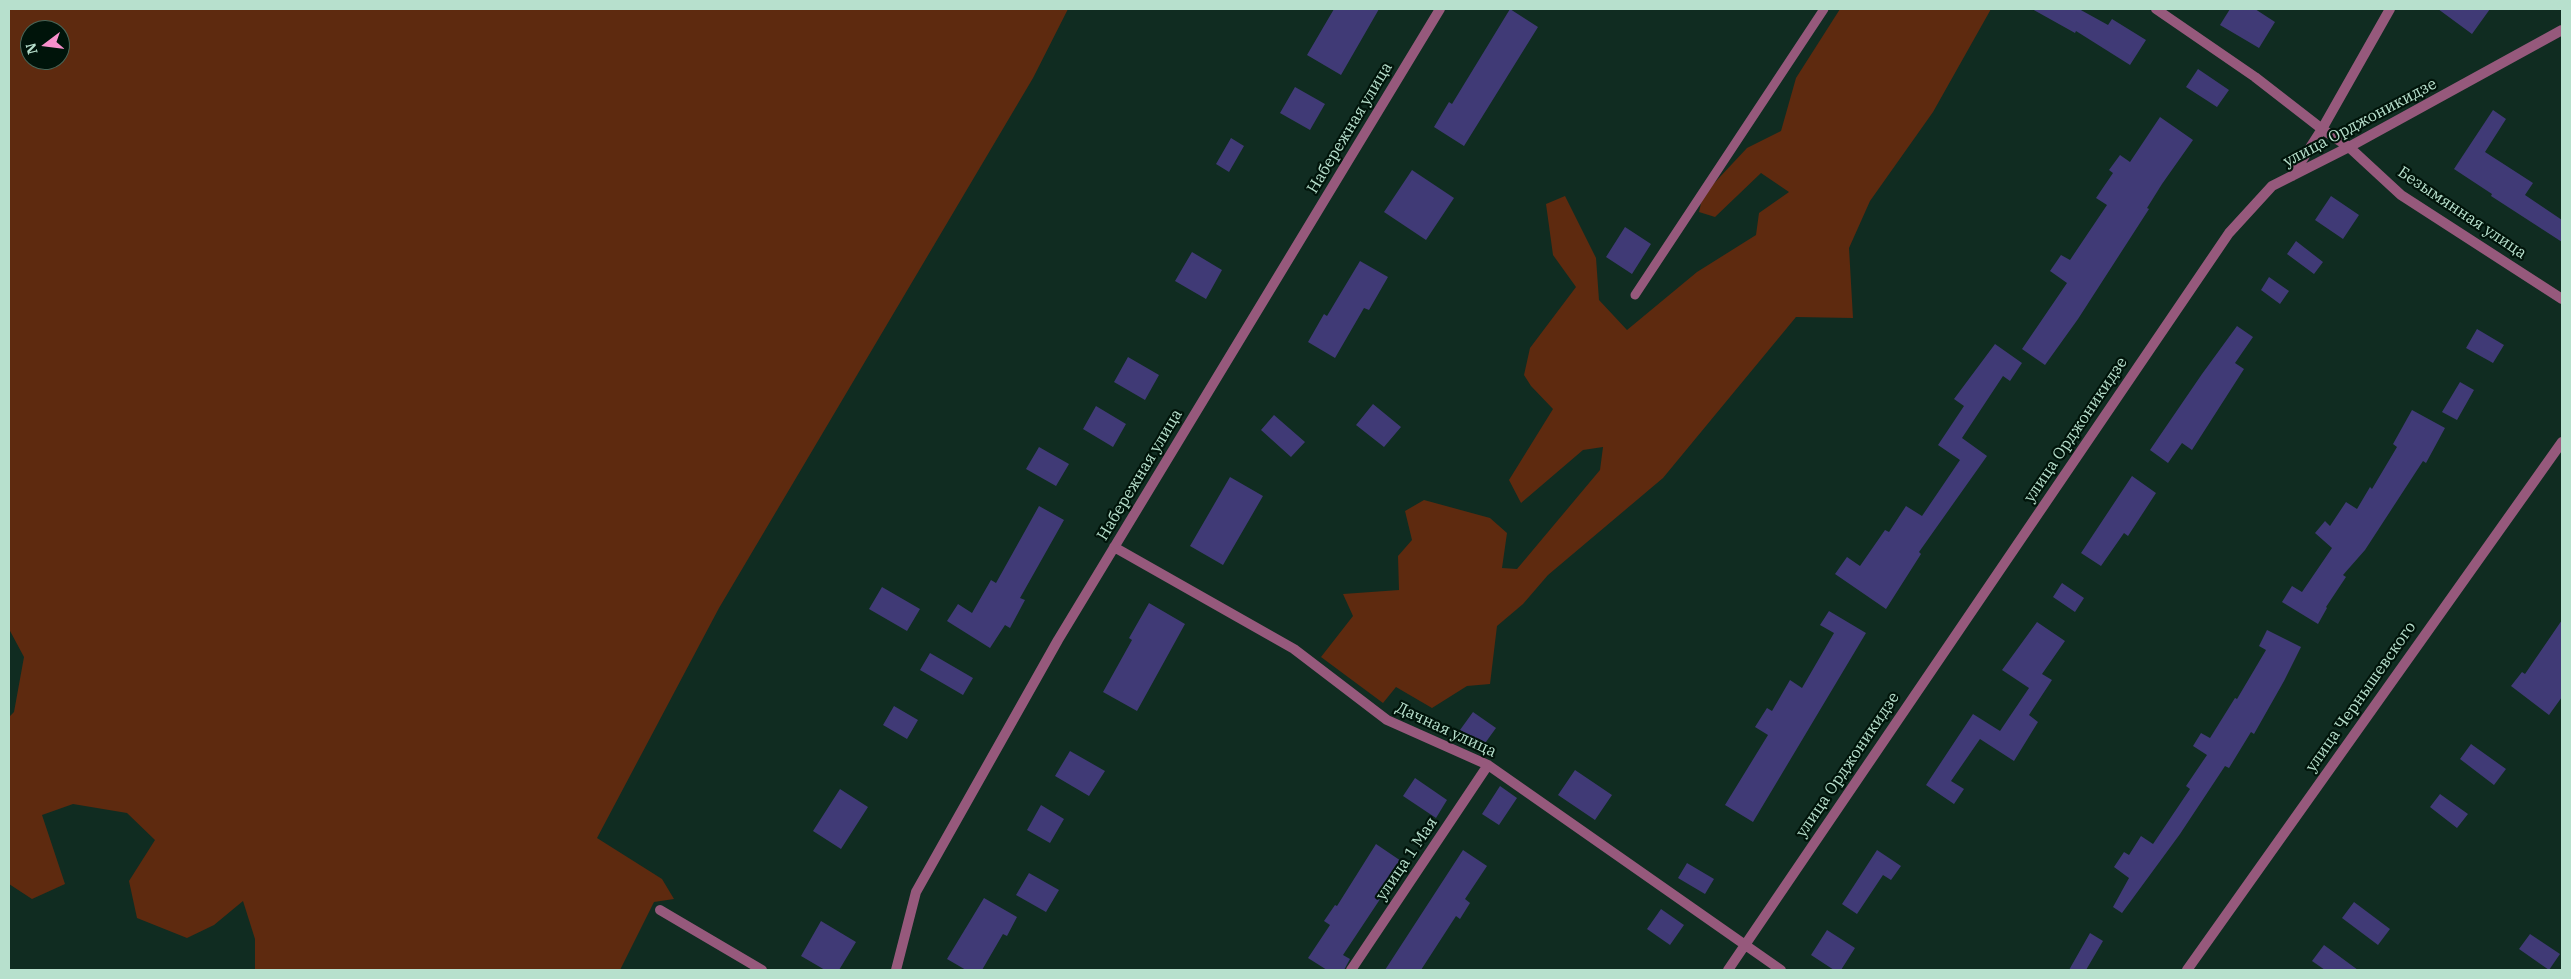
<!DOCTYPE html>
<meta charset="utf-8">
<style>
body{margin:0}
#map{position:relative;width:2571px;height:979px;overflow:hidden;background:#102c21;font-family:"IBM Plex Serif",serif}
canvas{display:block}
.frame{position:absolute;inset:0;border:10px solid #b7e0cd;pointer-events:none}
.north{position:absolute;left:20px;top:20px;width:50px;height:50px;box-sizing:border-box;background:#00140a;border:1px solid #496658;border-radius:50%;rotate:255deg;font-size:14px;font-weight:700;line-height:20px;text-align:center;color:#b7e0cd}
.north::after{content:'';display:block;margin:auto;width:18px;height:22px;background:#f890cc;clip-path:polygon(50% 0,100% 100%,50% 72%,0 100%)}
</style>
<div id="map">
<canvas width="2571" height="979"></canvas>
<div class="frame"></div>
<div class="north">N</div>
</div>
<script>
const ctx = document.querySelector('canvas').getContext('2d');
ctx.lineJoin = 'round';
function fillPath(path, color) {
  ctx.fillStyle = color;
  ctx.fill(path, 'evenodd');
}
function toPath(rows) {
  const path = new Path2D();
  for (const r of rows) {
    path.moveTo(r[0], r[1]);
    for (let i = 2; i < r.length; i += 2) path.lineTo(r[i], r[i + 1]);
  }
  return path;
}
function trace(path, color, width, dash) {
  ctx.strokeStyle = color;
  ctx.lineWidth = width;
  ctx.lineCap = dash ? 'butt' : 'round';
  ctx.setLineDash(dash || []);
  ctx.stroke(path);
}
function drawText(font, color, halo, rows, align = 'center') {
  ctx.font = font + ' "IBM Plex Serif",serif';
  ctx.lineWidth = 4.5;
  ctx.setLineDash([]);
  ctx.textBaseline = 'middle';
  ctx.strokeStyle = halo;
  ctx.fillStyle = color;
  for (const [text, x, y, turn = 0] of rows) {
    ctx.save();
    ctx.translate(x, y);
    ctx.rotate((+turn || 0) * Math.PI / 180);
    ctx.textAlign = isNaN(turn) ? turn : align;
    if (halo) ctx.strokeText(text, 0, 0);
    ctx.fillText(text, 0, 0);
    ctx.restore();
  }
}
fillPath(toPath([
 [9,9,1068,9,1033,78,719,608,597,838,662,879,674,899,654,902,620,970,255,970,255,939,243,901,214,925,187,938,137,918,129,881,155,840,127,813,73,804,42,815,65,884,32,899,9,884,9,717,14,712,24,657,9,629],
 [30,30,60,30,60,60,30,60],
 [1840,9,1991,9,1933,112,1870,201,1849,248,1853,318,1796,317,1663,478,1548,575,1523,604,1497,626,1490,684,1467,686,1432,708,1396,687,1383,703,1321,657,1353,616,1343,594,1399,590,1398,556,1412,540,1405,511,1424,500,1490,518,1507,533,1502,568,1517,569,1600,470,1603,447,1583,450,1521,503,1509,480,1553,409,1531,386,1524,375,1530,348,1576,287,1553,255,1546,204,1565,196,1596,258,1599,300,1627,330,1697,272,1756,235,1759,213,1789,192,1761,173,1715,217,1699,212,1703,195,1747,148,1781,131,1796,78]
]), '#5e2a0f');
fillPath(toPath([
 [1334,9,1379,9,1341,75,1307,55],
 [1510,9,1538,27,1464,146,1434,127,1449,102,1452,104],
 [2032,9,2079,9,2108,25,2112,19,2146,40,2130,65,2076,31,2075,33],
 [2230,9,2255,9,2275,22,2259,48,2220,25],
 [2438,9,2490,9,2472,34],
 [2198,69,2229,90,2217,107,2186,87],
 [1295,87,1325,104,1310,130,1280,113],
 [2493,110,2506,119,2485,152,2533,183,2525,195,2562,220,2562,242,2491,196,2492,194,2454,169],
 [2160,117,2193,140,2162,184,2147,208,2149,209,2078,319,2045,365,2022,349,2067,283,2050,271,2061,255,2070,260,2107,205,2096,198,2113,173,2109,170,2120,155,2130,162],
 [1231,138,1244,146,1229,172,1216,164],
 [1412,170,1454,198,1426,240,1384,212],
 [2331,196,2359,215,2343,239,2315,220],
 [1625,227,1651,244,1632,274,1606,257],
 [2296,241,2323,262,2314,274,2287,254],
 [1192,252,1222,270,1206,299,1175,281],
 [1360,261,1388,277,1369,310,1364,308,1335,358,1308,342,1324,314,1327,316],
 [2269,277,2289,291,2280,304,2261,290],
 [2237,326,2253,337,2235,363,2244,369,2192,450,2182,443,2168,463,2150,450,2202,374],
 [2477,329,2504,345,2493,363,2466,348],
 [1995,344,2022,363,2010,381,2003,376,1962,438,1987,456,1919,552,1921,554,1886,609,1835,574,1847,557,1860,566,1885,530,1889,532,1906,506,1922,516,1960,460,1938,445,1964,406,1954,399],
 [1128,357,1159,375,1145,400,1114,382],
 [2460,382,2474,390,2457,420,2442,412],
 [1373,404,1401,427,1384,447,1356,425],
 [1096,406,1126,424,1113,447,1083,429],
 [2412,410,2445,428,2426,463,2423,461,2365,550,2343,575,2346,577,2326,607,2327,608,2318,624,2282,602,2292,586,2302,592,2332,548,2315,533,2325,521,2330,526,2346,502,2357,509,2370,487,2372,489,2397,447,2393,444],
 [1274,415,1305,442,1291,457,1261,430],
 [1039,447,1069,464,1056,486,1026,469],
 [2132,476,2156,493,2128,536,2124,533,2101,566,2081,553],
 [1230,477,1263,496,1223,565,1190,546],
 [1039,506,1064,520,1020,598,1025,600,1010,628,1005,625,990,648,947,621,958,604,972,613,991,580,996,583],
 [2062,583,2084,598,2075,612,2053,597],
 [882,587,920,609,907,631,869,609],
 [1149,603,1185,624,1137,711,1103,692,1132,640,1129,638],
 [1829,611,1866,633,1753,822,1725,805,1768,735,1755,727,1767,708,1772,711,1790,680,1802,688,1834,633,1820,625],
 [2562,620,2562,697,2549,715,2511,686,2522,672,2525,674],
 [2037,622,2065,641,2042,674,2052,680,2029,715,2038,722,2014,761,1980,739,1951,781,1964,789,1954,804,1926,785,1973,714,2000,731,2029,688,2002,670],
 [2267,630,2301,647,2284,681,2254,734,2251,732,2229,768,2225,766,2180,834,2122,913,2113,907,2129,878,2114,867,2124,852,2129,855,2141,836,2153,844,2190,789,2186,786,2207,755,2193,746,2201,733,2210,738,2235,698,2237,699,2266,650,2259,646],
 [930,653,973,678,963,695,920,670],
 [894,706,918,720,907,739,883,725],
 [1473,712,1496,728,1483,746,1460,730],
 [2471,744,2506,769,2494,785,2460,759],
 [1070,751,1105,771,1089,796,1055,776],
 [1575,770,1612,795,1595,820,1558,795],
 [1415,778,1447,800,1436,818,1403,796],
 [1500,786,1517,798,1499,825,1482,814],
 [840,789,868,807,841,849,813,831],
 [2440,794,2468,814,2457,828,2430,807],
 [1041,805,1064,819,1050,843,1027,830],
 [1376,844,1404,863,1343,955,1350,959,1344,970,1327,970,1308,958,1330,925,1324,921,1335,905,1337,906],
 [1463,850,1487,866,1465,899,1470,903,1460,919,1456,916,1421,970,1385,970],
 [1877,850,1901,866,1891,880,1883,875,1857,914,1842,904],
 [1687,863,1714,879,1705,894,1678,878],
 [1029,873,1059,890,1046,912,1016,895],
 [984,898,1017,917,1007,936,1003,934,982,970,966,970,947,959],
 [2354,902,2390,929,2378,945,2342,918],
 [1661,909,1684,925,1670,945,1647,929],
 [821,921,856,942,839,970,825,970,801,956],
 [1827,930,1855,948,1841,970,1834,970,1811,955],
 [2090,933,2103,941,2086,970,2069,970],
 [2530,934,2560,954,2549,970,2519,949],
 [2324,945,2358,970,2325,970,2312,961]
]), '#403a76');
trace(toPath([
 [1635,295,1824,9]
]), '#96597c', 9);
trace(toPath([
 [2156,9,2255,77,2322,129,2349,147,2401,195,2562,299],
 [2292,176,2322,129,2390,9],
 [1114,547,1294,649,1387,720,1488,765,1781,970],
 [660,910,762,970],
 [896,970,916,892,1058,640,1440,9],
 [1351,970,1488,765],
 [1728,970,2229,233,2272,186,2349,147,2562,30],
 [2187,970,2562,442]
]), '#96597c', 10);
drawText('16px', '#b7e0cd', '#00140a', [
 ["улица Орджоникидзе",2360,123,-28],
 ["Набережная улица",1350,128,-59],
 ["Безымянная улица",2462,213,34],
 ["улица Орджоникидзе",2076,430,-56],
 ["Набережная улица",1140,475,-59],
 ["улица Чернышевского",2361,697,-55],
 ["Дачная улица",1446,730,25],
 ["улица Орджоникидзе",1848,765,-56],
 ["улица 1 Мая",1407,859,-56]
]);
</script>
